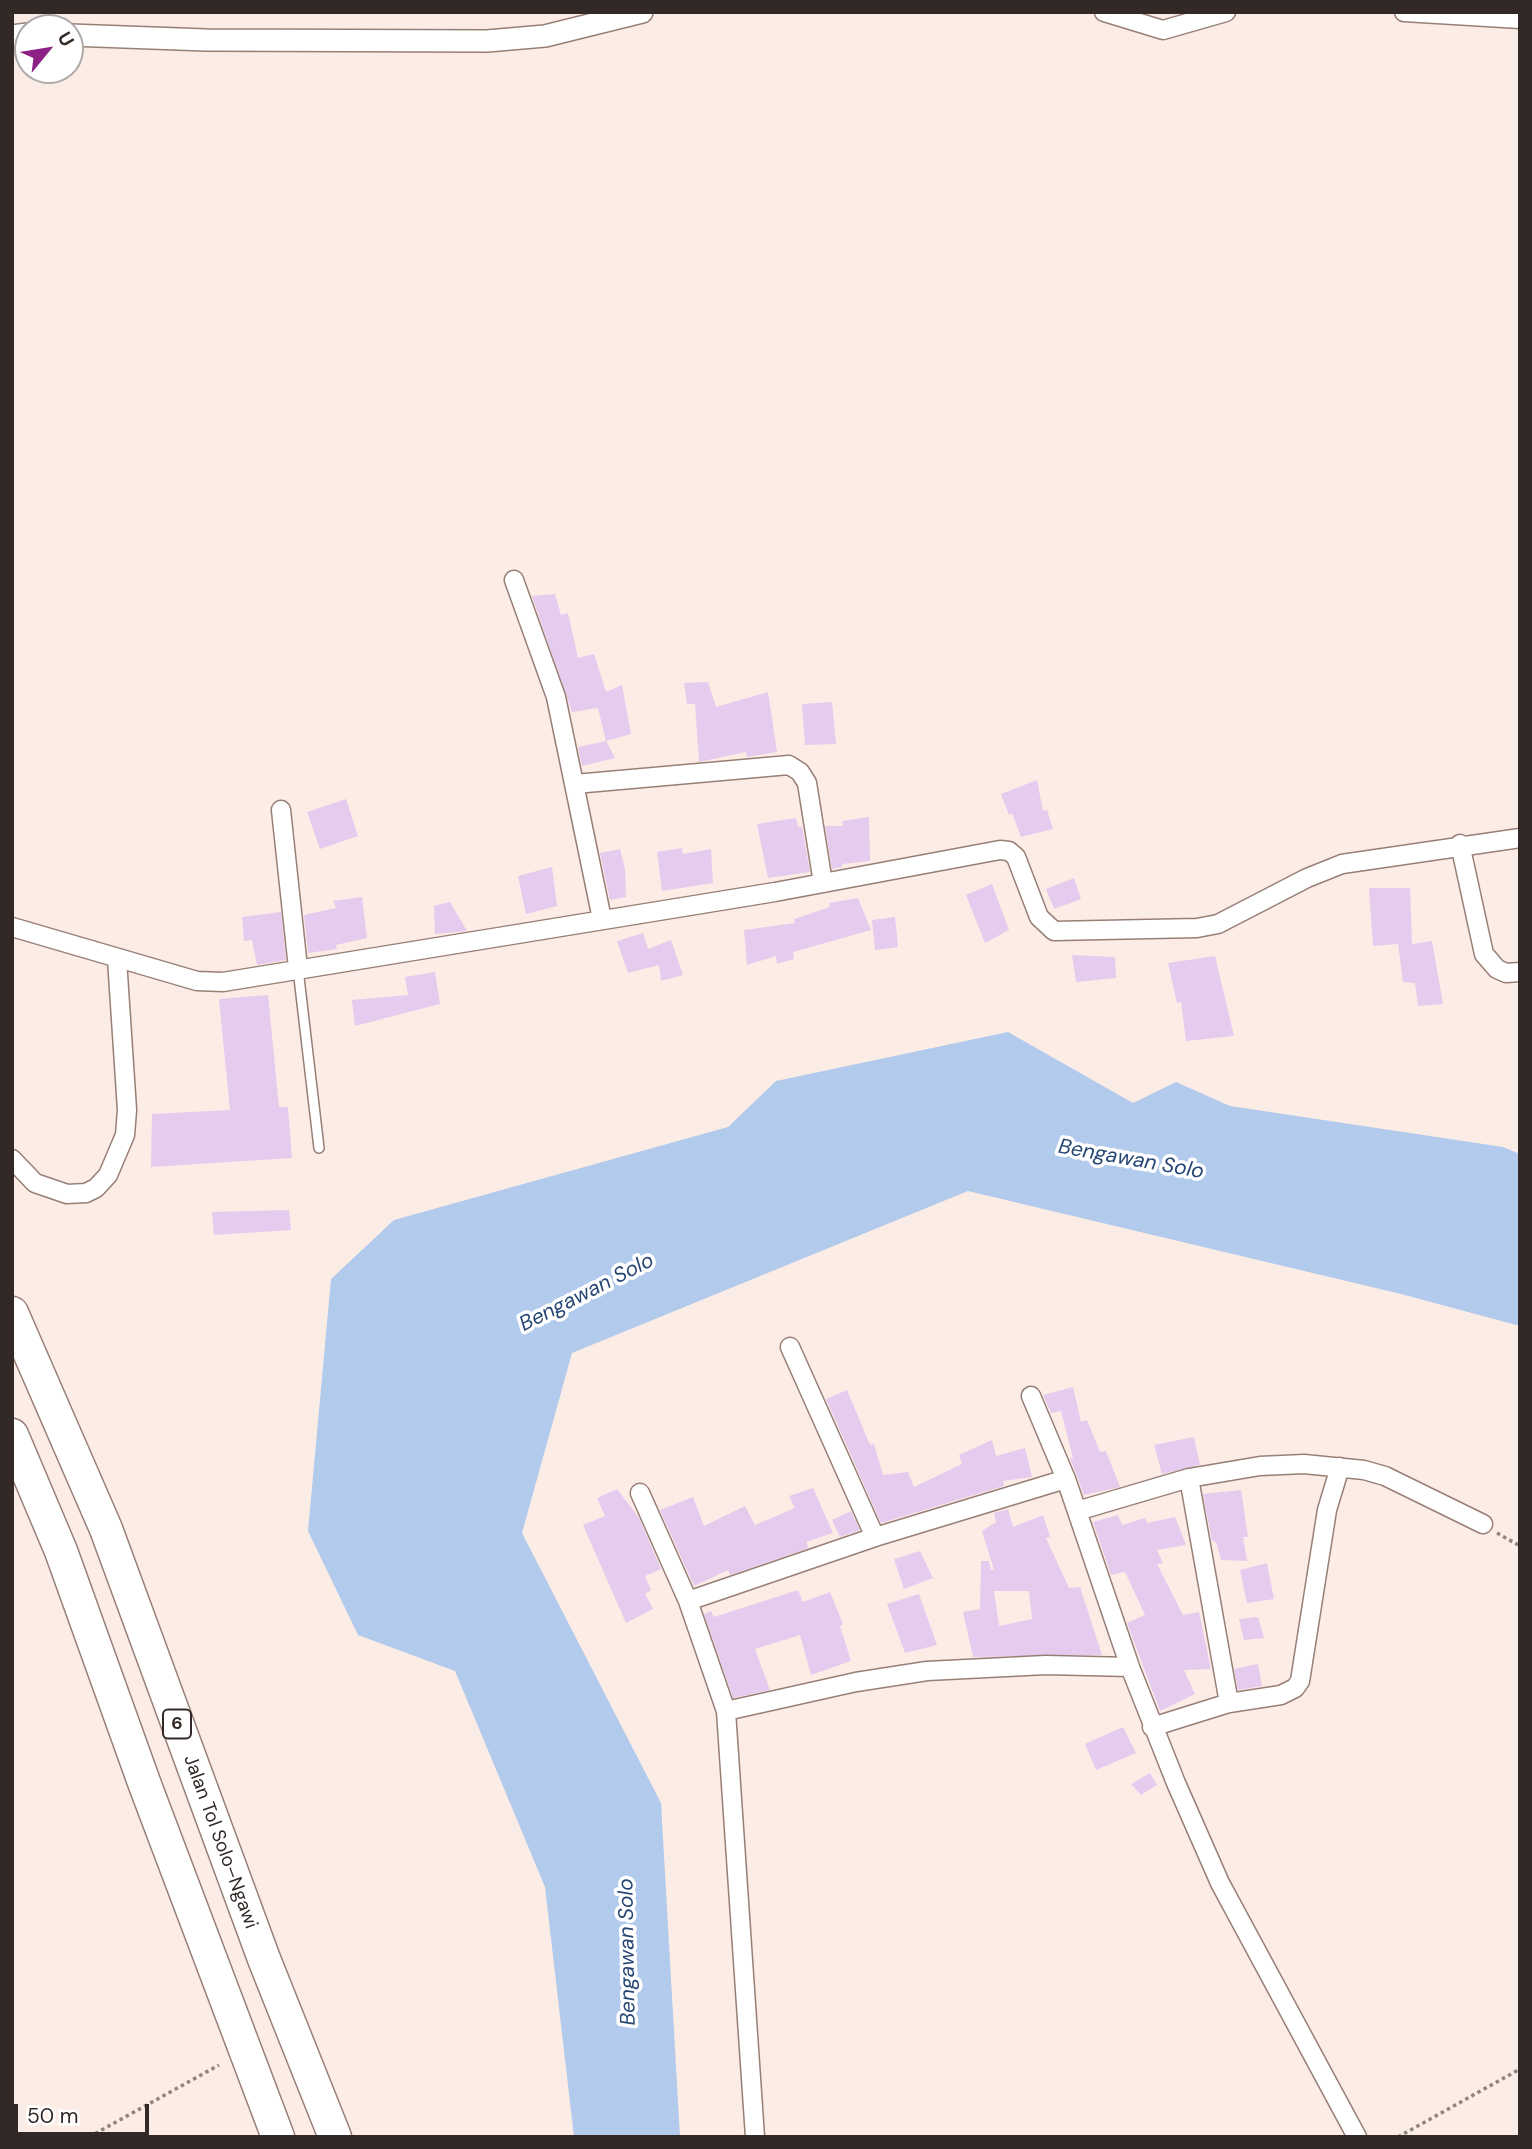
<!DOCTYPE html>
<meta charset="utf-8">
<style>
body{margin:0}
#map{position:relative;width:1532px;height:2149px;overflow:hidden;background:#fcece6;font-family:"DM Sans",sans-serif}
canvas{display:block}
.frame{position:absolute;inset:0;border:14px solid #322825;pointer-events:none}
.north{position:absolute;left:14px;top:14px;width:70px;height:70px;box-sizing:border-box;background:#fff;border:2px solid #ada9a8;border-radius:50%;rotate:60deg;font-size:19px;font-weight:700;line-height:28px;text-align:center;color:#322825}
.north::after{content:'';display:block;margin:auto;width:24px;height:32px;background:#8d2185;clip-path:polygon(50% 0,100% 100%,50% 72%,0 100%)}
.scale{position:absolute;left:14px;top:2104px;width:135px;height:32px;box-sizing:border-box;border:4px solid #322825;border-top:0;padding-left:9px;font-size:21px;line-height:24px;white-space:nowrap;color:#322825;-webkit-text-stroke:5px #fff;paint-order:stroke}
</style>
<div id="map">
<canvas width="1532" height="2149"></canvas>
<div class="frame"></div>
<div class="north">U</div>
<div class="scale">50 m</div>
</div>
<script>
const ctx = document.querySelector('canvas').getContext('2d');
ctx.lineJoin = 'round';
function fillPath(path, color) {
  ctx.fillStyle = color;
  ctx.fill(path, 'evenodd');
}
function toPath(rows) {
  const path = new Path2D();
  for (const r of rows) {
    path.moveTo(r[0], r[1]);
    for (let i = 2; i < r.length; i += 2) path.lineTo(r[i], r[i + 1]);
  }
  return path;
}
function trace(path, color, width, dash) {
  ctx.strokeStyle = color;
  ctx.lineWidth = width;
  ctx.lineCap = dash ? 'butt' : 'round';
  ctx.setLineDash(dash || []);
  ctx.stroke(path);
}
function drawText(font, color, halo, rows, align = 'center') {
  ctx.font = font + ' "DM Sans",sans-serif';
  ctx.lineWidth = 7;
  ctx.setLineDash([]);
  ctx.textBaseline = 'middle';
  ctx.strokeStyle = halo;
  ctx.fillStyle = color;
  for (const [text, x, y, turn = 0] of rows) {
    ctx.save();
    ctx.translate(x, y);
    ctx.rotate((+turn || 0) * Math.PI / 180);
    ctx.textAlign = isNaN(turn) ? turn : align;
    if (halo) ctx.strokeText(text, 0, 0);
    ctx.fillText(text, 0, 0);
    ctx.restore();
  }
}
fillPath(toPath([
 [1008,1032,1133,1103,1176,1082,1230,1106,1503,1147,1520,1154,1520,1326,1401,1294,968,1191,572,1353,522,1533,661,1803,680,2137,574,2137,545,1887,455,1671,358,1635,308,1531,331,1279,394,1220,728,1127,776,1081]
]), '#b2caec');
fillPath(toPath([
 [555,594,561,615,568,613,578,658,594,654,606,692,622,685,631,734,606,741,598,708,572,712,532,596],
 [708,682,716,707,768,692,777,752,747,757,746,752,699,762,695,704,687,704,684,683],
 [832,702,836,744,805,745,802,704],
 [606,741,615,758,582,766,578,747],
 [1037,780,1043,811,1047,810,1053,829,1021,837,1012,813,1009,815,1001,794],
 [346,799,358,836,320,849,307,812],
 [869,817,870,861,842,864,842,867,832,869,825,826,843,826,842,821],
 [796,818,798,827,802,827,810,872,768,878,757,824],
 [682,848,683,854,711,849,713,883,662,891,657,852],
 [620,849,625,869,626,897,610,900,600,853],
 [552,867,557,906,526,914,518,876],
 [1074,878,1081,899,1054,909,1046,889],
 [992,884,1009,930,985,943,966,895],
 [1369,888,1410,888,1412,944,1432,941,1443,1004,1418,1006,1415,983,1403,982,1398,944,1373,946],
 [362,897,367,938,336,945,337,949,308,953,304,915,336,908,333,901],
 [858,898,871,930,793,952,794,959,777,964,776,956,747,965,744,930,795,923,794,919,830,907,829,903],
 [450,902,467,931,435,934,434,906],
 [281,912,286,960,257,965,252,940,244,941,242,917],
 [895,917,898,947,875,950,872,920],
 [643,933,648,949,671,940,683,975,661,981,659,965,628,973,617,941],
 [1072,955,1115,957,1116,978,1076,982],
 [1215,956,1234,1036,1186,1041,1181,1002,1177,1003,1168,963],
 [435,972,440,1004,355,1026,352,1000,408,995,405,977],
 [268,995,279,1107,288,1107,292,1158,151,1167,152,1114,230,1110,219,999],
 [289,1210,291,1230,214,1235,212,1212],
 [1073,1387,1081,1422,1087,1420,1100,1452,1106,1451,1120,1487,1084,1495,1070,1458,1073,1458,1061,1411,1051,1413,1043,1395],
 [847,1390,870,1445,874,1444,883,1475,908,1472,914,1487,962,1464,959,1455,992,1440,996,1456,1025,1448,1032,1477,1003,1481,1004,1486,881,1523,826,1399],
 [1194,1437,1200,1465,1162,1474,1154,1445],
 [813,1488,833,1533,806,1542,809,1548,730,1575,728,1570,694,1586,660,1510,693,1497,704,1526,745,1506,755,1525,795,1508,789,1496],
 [617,1489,639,1518,661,1569,645,1576,651,1590,645,1594,653,1609,626,1623,583,1525,605,1516,597,1498],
 [1241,1490,1248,1537,1243,1537,1247,1561,1221,1560,1216,1542,1212,1541,1203,1494],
 [1008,1509,1013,1527,1043,1515,1050,1537,1046,1538,1069,1588,1080,1587,1102,1655,973,1657,963,1612,980,1609,981,1561,989,1561,991,1570,994,1570,982,1531,996,1522,994,1513],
 [994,1591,1029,1591,1032,1619,999,1626],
 [851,1511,860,1530,840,1537,832,1520],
 [1118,1515,1122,1525,1145,1518,1147,1523,1175,1517,1186,1545,1157,1550,1163,1563,1157,1564,1183,1615,1199,1612,1211,1669,1184,1670,1195,1694,1160,1711,1127,1623,1145,1615,1125,1572,1111,1575,1093,1522],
 [920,1551,933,1578,904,1589,894,1559],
 [1267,1563,1274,1599,1247,1603,1240,1570],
 [798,1590,803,1602,830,1592,843,1624,840,1626,851,1661,811,1675,800,1635,755,1649,770,1690,733,1698,704,1614,711,1611,714,1617],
 [919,1594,937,1645,905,1653,887,1604],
 [1258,1617,1264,1638,1244,1640,1239,1619],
 [1258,1664,1262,1686,1238,1690,1234,1669],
 [1123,1727,1136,1753,1096,1770,1085,1744],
 [1150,1773,1157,1785,1141,1795,1131,1784]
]), '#e5cbee');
const service = toPath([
 [298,969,319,1148]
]);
const minor = toPath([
 [1104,12,1163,30,1226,12],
 [1404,12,1520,19],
 [514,580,556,697,602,919],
 [575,784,789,765,800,772,807,783,823,883],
 [281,810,298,968],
 [1460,844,1484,954,1497,969,1506,973,1520,972],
 [12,927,197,981,223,982,775,892,1000,850,1009,851,1016,857,1039,917,1054,931,1197,928,1218,924,1307,878,1342,864,1520,838],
 [12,1159,35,1183,67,1194,86,1193,96,1188,108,1175,125,1135,127,1110,117,959],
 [790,1347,875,1537],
 [1031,1396,1066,1479,1130,1667,1176,1783,1220,1883,1357,2137],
 [640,1493,688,1601,726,1711,755,2137],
 [1077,1511,1189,1478,1260,1466,1304,1464,1364,1470,1385,1476,1483,1524],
 [688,1601,875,1537,1066,1479],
 [1229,1703,1281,1695,1295,1688,1300,1681,1327,1510,1340,1467],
 [726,1711,856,1682,927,1671,1046,1665,1130,1667],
 [1152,1727,1229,1703,1189,1478]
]);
const tertiary = toPath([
 [70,35,206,40,487,41,545,36,642,12],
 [12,36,28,34]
]);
const motorway = toPath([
 [12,1313,106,1529,264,1959,335,2137],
 [12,1435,61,1551,145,1785,278,2137]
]);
trace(service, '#977f76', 12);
trace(minor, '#977f76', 21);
trace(tertiary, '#977f76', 24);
trace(motorway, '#977f76', 35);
trace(toPath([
 [1497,1533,1520,1546],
 [89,2137,219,2065],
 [1398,2137,1520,2069]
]), '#90847f', 3.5, [3.5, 3.5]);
trace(service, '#fff', 9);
trace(minor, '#fff', 18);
trace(tertiary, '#fff', 21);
trace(motorway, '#fff', 32);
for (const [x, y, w] of [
 [177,1724,28]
]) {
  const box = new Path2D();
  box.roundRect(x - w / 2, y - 14.5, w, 29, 5);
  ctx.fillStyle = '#fff';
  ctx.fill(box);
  trace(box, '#322825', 2);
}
drawText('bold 18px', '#322825', null, [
 ["6",177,1724]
]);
drawText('19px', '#322825', '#fff', [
 ["Jalan Tol Solo–Ngawi",220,1842,70]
]);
drawText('italic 21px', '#264774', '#fff', [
 ["Bengawan Solo",1131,1160,10],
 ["Bengawan Solo",587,1293,-27],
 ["Bengawan Solo",628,1952,-91]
]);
</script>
